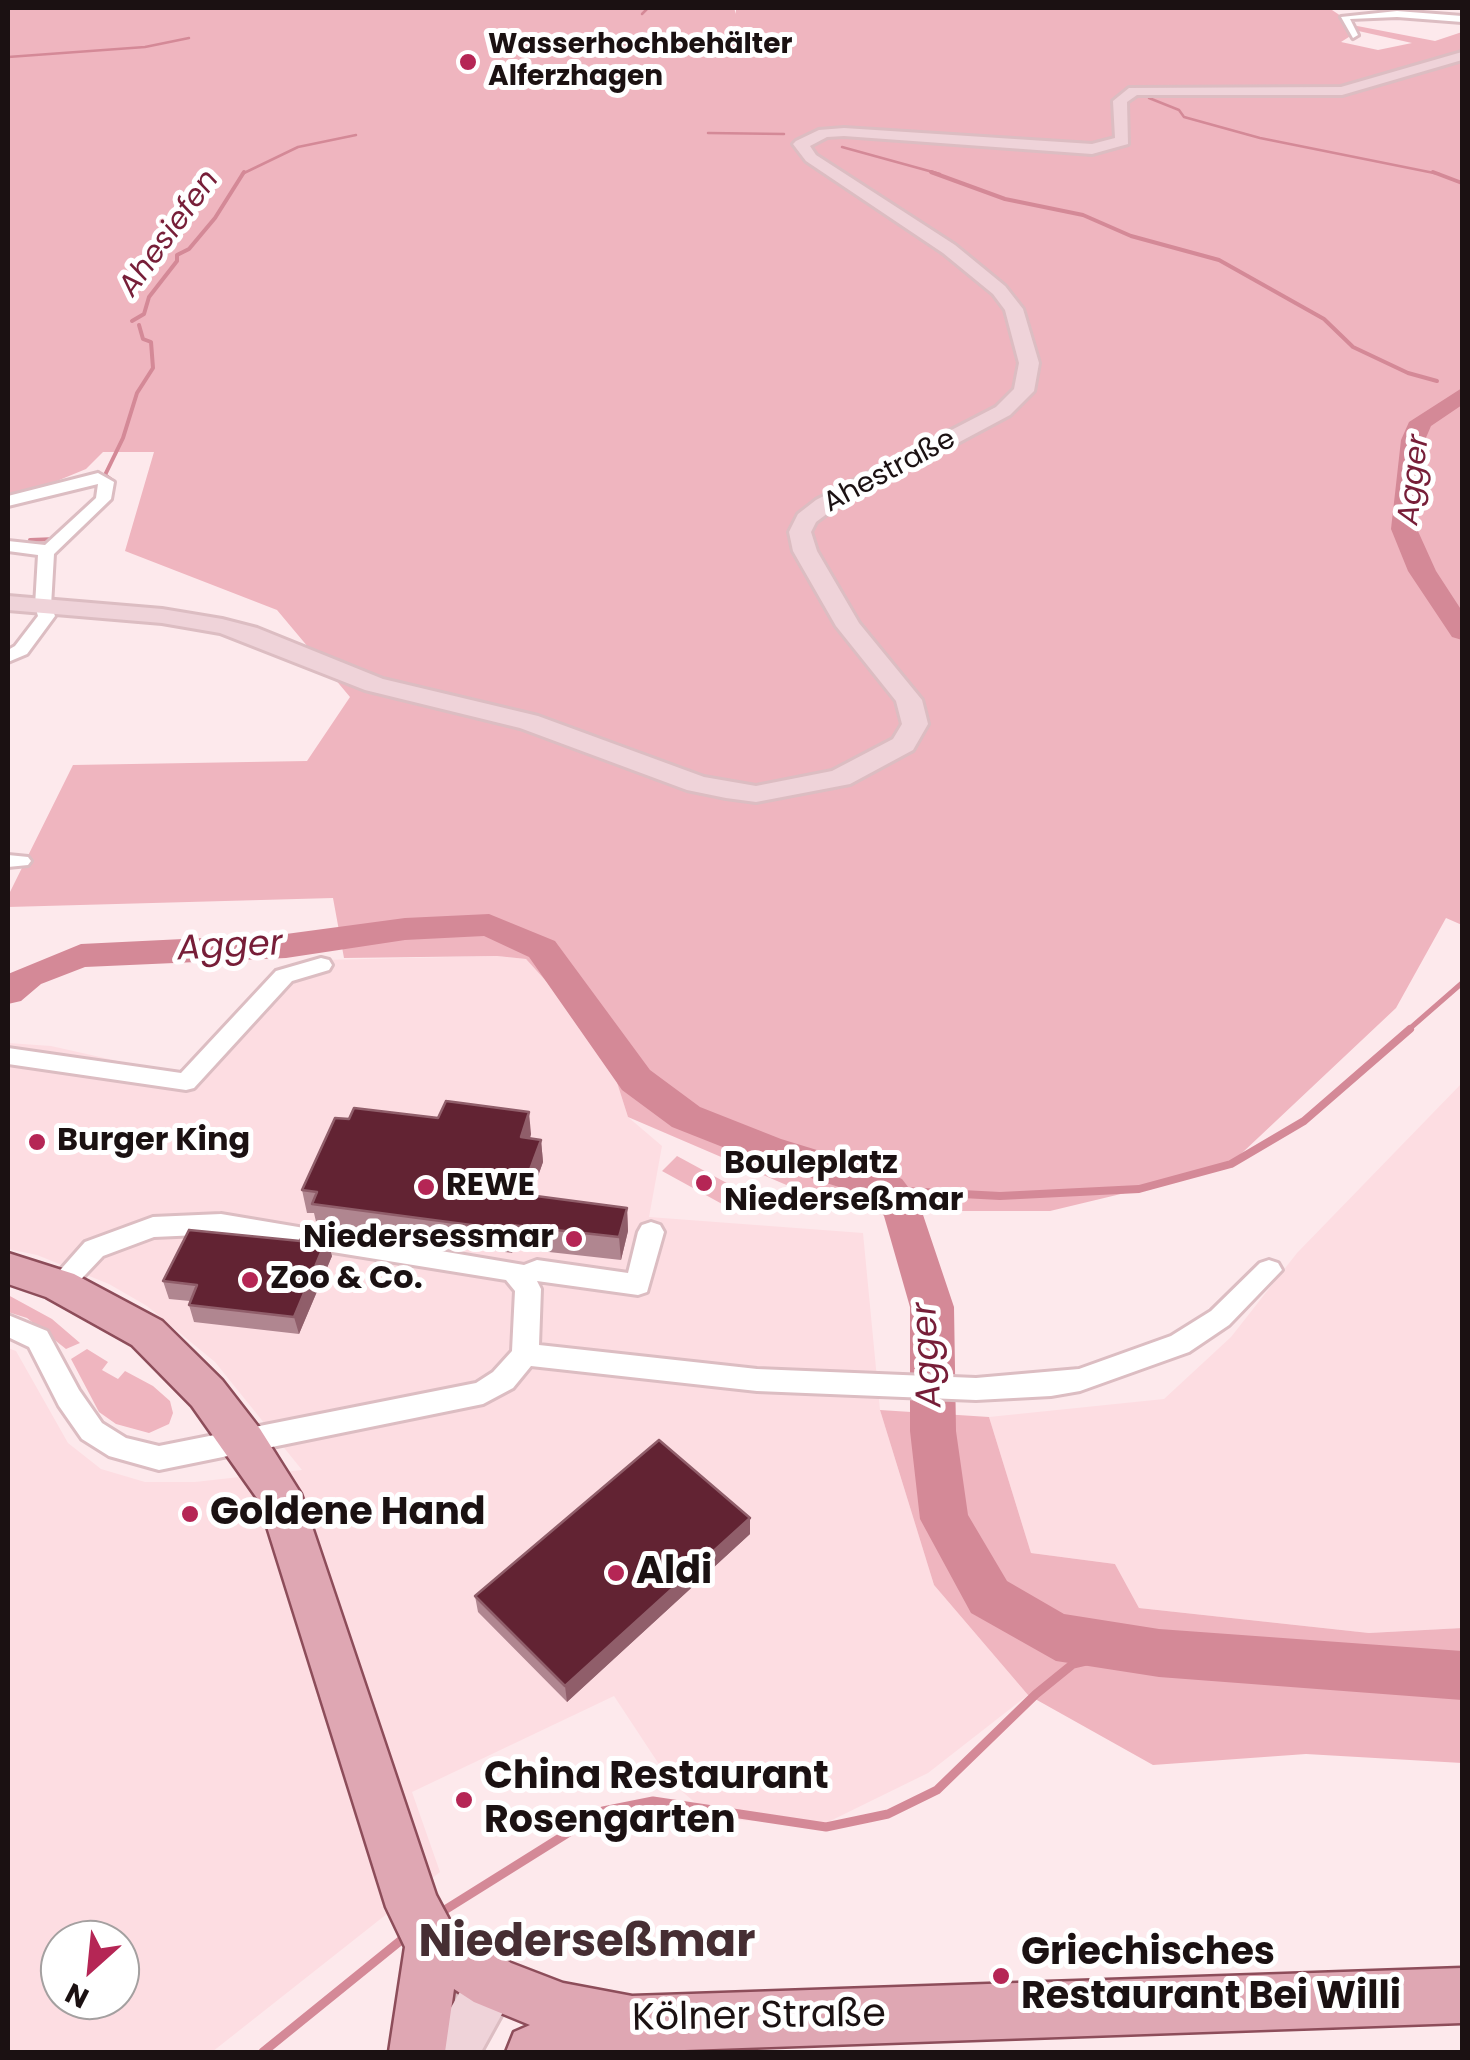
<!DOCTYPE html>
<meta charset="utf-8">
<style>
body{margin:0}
#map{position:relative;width:1470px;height:2060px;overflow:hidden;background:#fde9ec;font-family:Poppins,sans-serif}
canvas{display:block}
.frame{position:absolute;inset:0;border:10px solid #1b1112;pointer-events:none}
.north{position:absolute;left:40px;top:1920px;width:100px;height:100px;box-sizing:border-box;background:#fff;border:2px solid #a4a0a0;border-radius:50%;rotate:207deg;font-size:28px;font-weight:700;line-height:40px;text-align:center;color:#1b1112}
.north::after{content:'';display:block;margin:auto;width:35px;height:45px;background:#b52655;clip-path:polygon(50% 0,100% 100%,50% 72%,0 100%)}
</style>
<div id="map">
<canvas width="1470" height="2060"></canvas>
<div class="frame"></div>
<div class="north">N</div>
</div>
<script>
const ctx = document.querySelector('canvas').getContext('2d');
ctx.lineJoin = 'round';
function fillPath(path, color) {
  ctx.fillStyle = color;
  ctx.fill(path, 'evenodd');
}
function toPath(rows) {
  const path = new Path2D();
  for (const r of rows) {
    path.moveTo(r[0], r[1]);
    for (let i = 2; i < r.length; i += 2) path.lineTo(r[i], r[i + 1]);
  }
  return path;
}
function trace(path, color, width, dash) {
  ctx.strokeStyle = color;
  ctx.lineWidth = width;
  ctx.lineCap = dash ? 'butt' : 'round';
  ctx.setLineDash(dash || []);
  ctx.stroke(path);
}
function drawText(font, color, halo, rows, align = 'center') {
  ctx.font = font + ' Poppins,sans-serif';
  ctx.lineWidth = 10;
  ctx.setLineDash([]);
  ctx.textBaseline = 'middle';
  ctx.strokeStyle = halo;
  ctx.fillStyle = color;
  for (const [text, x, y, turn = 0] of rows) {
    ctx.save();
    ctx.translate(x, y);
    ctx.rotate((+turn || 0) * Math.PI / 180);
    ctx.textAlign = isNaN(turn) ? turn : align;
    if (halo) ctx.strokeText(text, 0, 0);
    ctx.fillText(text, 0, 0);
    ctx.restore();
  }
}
fillPath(toPath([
 [497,956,526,959,592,1032,613,1070,628,1117,662,1146,649,1217,863,1233,880,1410,934,1585,1028,1695,928,1773,824,1824,737,1820,699,1806,670,1781,614,1696,412,1792,440,1872,212,2052,8,2052,8,1348,16,1351,68,1443,101,1469,145,1482,195,1482,302,1470,215,1362,147,1306,109,1284,37,1255,8,1249,8,1043,51,1046,180,1075,258,992,322,960],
 [60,1940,120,1940,120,2000,60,2000],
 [1462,1083,1462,1628,1369,1633,1139,1608,1115,1564,1031,1553,989,1417,1164,1399,1231,1337,1297,1253]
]), '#fddde2');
fillPath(toPath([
 [8,8,734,8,736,14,736,8,1329,8,1341,16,1352,35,1341,42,1378,50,1412,43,1354,30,1352,25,1435,41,1462,32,1462,925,1446,918,1396,1008,1225,1169,1050,1211,847,1211,628,1117,613,1070,592,1032,526,959,497,956,344,958,333,898,8,907,8,896,73,765,307,761,350,697,277,610,125,551,154,452,103,452,86,469,23,495,8,496],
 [677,1156,747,1194,733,1210,662,1171],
 [8,1295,52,1319,80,1343,66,1349,27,1318,8,1312],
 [87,1349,108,1362,102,1370,118,1379,125,1371,153,1386,170,1401,173,1413,169,1424,149,1433,116,1424,99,1412,71,1359],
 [880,1410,989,1417,1031,1553,1115,1564,1139,1608,1369,1633,1462,1628,1462,1763,1306,1754,1153,1765,1028,1695,934,1585]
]), '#efb5bf');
trace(toPath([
 [642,14,648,8],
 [8,57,145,47,189,38],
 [1149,98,1179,110,1184,117,1260,138,1439,174],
 [708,133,784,134],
 [842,147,940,174],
 [242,174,298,147,356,135]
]), '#d48997', 2.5);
trace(toPath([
 [931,172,1005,199,1083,215,1131,236,1219,260,1324,319,1353,347,1408,373,1437,381],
 [1433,172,1462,183],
 [132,321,144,314,149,297,177,261,177,255,189,249,215,218,244,172],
 [111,486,113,481,105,475,123,438,137,393,153,368,151,342,143,339,139,325],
 [30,540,56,539]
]), '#d48997', 4);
trace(toPath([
 [1407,1031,1462,983]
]), '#d48997', 5);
trace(toPath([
 [887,1190,1000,1196,1139,1189,1231,1164,1304,1121,1410,1029]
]), '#d48997', 8);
trace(toPath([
 [440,1913,603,1811,653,1801,826,1827,888,1814,937,1790,1036,1694,1073,1664,1086,1661,1103,1643],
 [263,2052,405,1937]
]), '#d48997', 9);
fillPath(toPath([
 [1462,388,1462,405,1431,426,1425,440,1417,529,1436,571,1462,611,1462,640,1452,637,1408,571,1391,529,1401,440,1409,422,1462,388],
 [489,914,555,941,650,1070,700,1107,781,1139,879,1169,902,1179,918,1200,954,1307,956,1431,968,1515,1007,1581,1064,1614,1159,1629,1462,1651,1462,1700,1159,1677,1056,1661,971,1613,920,1519,910,1431,910,1307,884,1216,872,1201,851,1191,753,1159,672,1127,622,1090,529,957,484,936,405,940,286,958,85,967,41,984,21,1001,8,1004,8,974,81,944,286,934,405,918,489,914]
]), '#d48997');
const minor = toPath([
 [1397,11,1462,16,1462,22,1397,17,1350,19,1358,35,1353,38,1341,17,1397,11],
 [98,473,114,482,111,499,54,554,51,606,55,616,27,654,8,662,8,650,15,646,38,616,35,606,38,555,8,551,8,541,45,545,96,498,98,484,8,506,8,496,98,473],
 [8,855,28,857,31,861,28,865,8,867,8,855],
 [321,958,329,960,332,965,329,970,292,981,194,1088,186,1090,8,1064,8,1048,181,1073,276,971,321,958],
 [221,1214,524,1265,537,1260,628,1273,638,1232,642,1225,651,1222,660,1225,664,1232,647,1292,638,1295,537,1281,541,1289,539,1345,757,1369,976,1378,1079,1369,1171,1336,1211,1311,1260,1263,1269,1260,1278,1263,1282,1270,1229,1325,1189,1352,1080,1391,1051,1396,976,1400,757,1391,531,1366,513,1388,483,1404,159,1470,109,1456,82,1439,59,1406,29,1347,8,1337,8,1315,47,1331,79,1390,102,1423,126,1438,159,1446,476,1383,493,1372,512,1351,515,1291,506,1280,221,1234,154,1237,103,1256,69,1292,60,1295,51,1292,47,1285,85,1242,153,1217,221,1214]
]);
const secondary = toPath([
 [1462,52,1462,60,1342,95,1137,95,1127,102,1128,144,1092,154,844,136,827,137,810,146,816,155,955,245,1005,286,1023,309,1039,363,1034,391,1010,415,832,510,816,522,811,532,817,551,859,623,922,700,928,724,913,750,850,784,756,802,726,798,687,790,520,728,365,690,220,633,162,623,8,610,8,596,162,609,222,619,257,628,383,679,538,716,704,777,756,786,832,771,893,739,902,724,896,701,836,626,793,551,789,532,798,514,816,500,996,407,1014,389,1019,363,1005,310,993,294,943,253,806,161,793,144,796,141,819,130,844,128,1092,144,1115,138,1113,101,1129,88,1341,87,1462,52],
 [493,1957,511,1965,519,1983,481,2052,426,2052,475,1965,493,1957]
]);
const primary = toPath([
 [8,1253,74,1274,162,1321,222,1380,260,1429,301,1494,436,1895,452,1925,511,1963,563,1983,632,1996,1462,1968,1462,2023,627,2052,506,2052,514,2032,530,2025,474,2002,454,1989,445,2052,389,2052,405,1947,386,1907,259,1501,192,1406,132,1345,46,1297,8,1284,8,1253]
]);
trace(minor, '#dcbdc2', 6);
trace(secondary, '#dcbdc2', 6);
trace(primary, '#8d4d5a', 5);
fillPath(minor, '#fff');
fillPath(secondary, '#efd3d9');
fillPath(primary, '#dfa7b3');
fillPath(toPath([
 [531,1134,530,1138,541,1140,543,1162,531,1195,627,1208,628,1231,621,1260,513,1248,512,1253,317,1226,314,1213,307,1213,302,1190],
 [332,1256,299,1334,194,1322,189,1305,190,1301,169,1299,163,1281],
 [750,1518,750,1534,567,1702,478,1612,475,1596]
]), '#b08690');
fillPath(toPath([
 [529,1112,531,1134,524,1160,521,1137],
 [541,1140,543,1162,524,1216,521,1194],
 [627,1208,628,1231,621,1260,619,1237],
 [511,1225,513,1248,512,1253,509,1230],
 [327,1238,332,1256,299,1334,294,1317],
 [750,1518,750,1534,567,1702,565,1686]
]), '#905e6a');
const building = toPath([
 [446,1101,529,1112,521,1137,541,1140,521,1194,627,1208,619,1237,511,1225,509,1230,312,1204,317,1192,302,1190,335,1118,349,1119,354,1108,438,1118,446,1101],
 [189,1230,300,1241,303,1234,327,1238,294,1317,189,1305,197,1285,163,1281,189,1230],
 [659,1440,750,1518,565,1686,475,1596,659,1440]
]);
fillPath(building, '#622333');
trace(building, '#905e6a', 2.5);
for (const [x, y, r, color] of [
 [468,62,10,"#b52655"],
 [37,1142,10,"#b52655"],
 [704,1183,10,"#b52655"],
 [426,1187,10,"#b52655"],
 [574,1239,10,"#b52655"],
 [250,1280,10,"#b52655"],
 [190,1514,10,"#b52655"],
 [616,1573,10,"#b52655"],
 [464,1800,10,"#b52655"],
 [1001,1976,10,"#b52655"]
]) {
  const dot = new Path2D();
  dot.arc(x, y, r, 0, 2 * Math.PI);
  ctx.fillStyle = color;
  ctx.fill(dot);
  trace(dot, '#fff', 4);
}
drawText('bold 28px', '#1b1112', '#fff', [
 ["Wasserhochbehälter",488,46],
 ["Alferzhagen",488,78]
], 'left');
drawText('28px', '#1b1112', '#fff', [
 ["Ahestraße",890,472,-28]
]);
drawText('italic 30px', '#771e38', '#fff', [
 ["Ahesiefen",170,234,-54],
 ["Agger",1415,480,-83]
]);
drawText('bold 32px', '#1b1112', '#fff', [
 ["Burger King",57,1142],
 ["Bouleplatz",724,1165],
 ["Niederseßmar",724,1202],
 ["REWE",446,1187],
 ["Niedersessmar",554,1239,"right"],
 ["Zoo & Co.",270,1280]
], 'left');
drawText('italic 35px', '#771e38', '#fff', [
 ["Agger",230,948,-3],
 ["Agger",929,1355,-93]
]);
drawText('bold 38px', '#1b1112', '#fff', [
 ["Goldene Hand",210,1514],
 ["Aldi",636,1573],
 ["China Restaurant",484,1778],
 ["Rosengarten",484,1822],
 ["Griechisches",1021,1954],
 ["Restaurant Bei Willi",1021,1998]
], 'left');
drawText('38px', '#1b1112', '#fff', [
 ["Kölner Straße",759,2018,-1]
]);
drawText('bold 45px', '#462e33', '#fff', [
 ["Niederseßmar",587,1945]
]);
</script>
